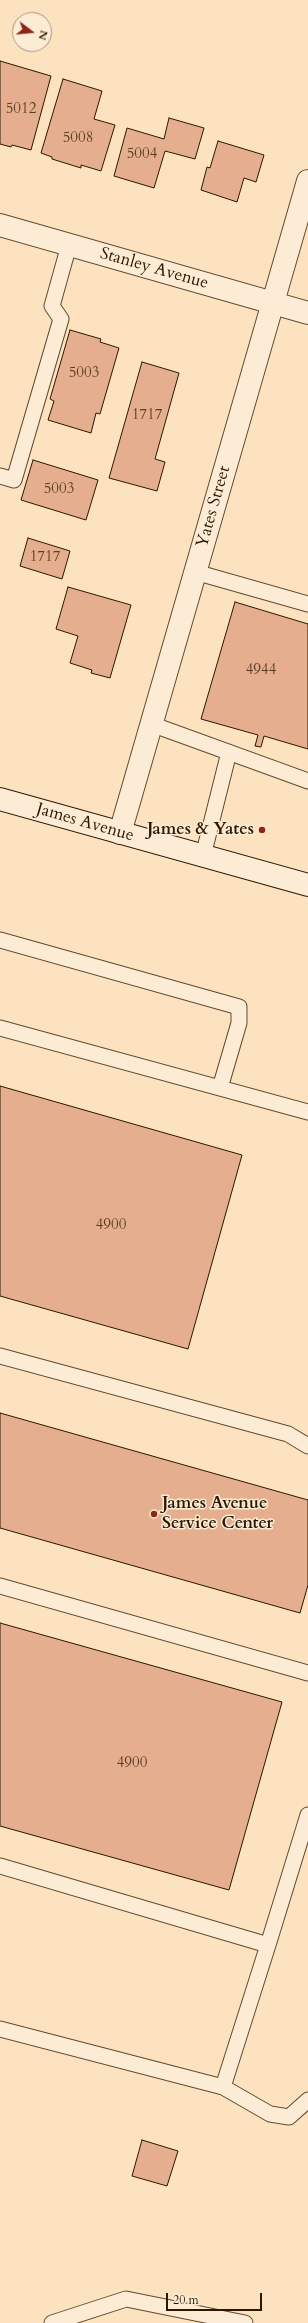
<!DOCTYPE html>
<style>
body{margin:0}
#map{position:relative;width:308px;height:2323px;overflow:hidden;background:#fce2be;font-family:Cardo,serif}
canvas{display:block}
.north{position:absolute;left:12px;top:12px;width:40px;height:40px;box-sizing:border-box;background:#fdecd5;border:1px solid #a99780;border-radius:50%;rotate:106deg;font-size:11px;font-weight:700;line-height:16px;text-align:center;color:#2c1700}
.north::after{content:'';display:block;margin:auto;width:14px;height:18px;background:#8f2418;clip-path:polygon(50% 0,100% 100%,50% 72%,0 100%)}
.scale{position:absolute;left:166px;top:2293px;width:96px;height:18px;box-sizing:border-box;border:2px solid #2c1700;border-top:0;padding-left:5px;font-size:12px;line-height:14px;white-space:nowrap;color:#2c1700;-webkit-text-stroke:3px #fdecd5;paint-order:stroke}
</style>
<div id="map">
<canvas width="308" height="2323"></canvas>
<div class="north">N</div>
<div class="scale">20 m</div>
</div>
<script>
const ctx = document.querySelector('canvas').getContext('2d');
ctx.lineJoin = 'round';
function fillPath(path, color) {
  ctx.fillStyle = color;
  ctx.fill(path, 'evenodd');
}
function toPath(rows) {
  const path = new Path2D();
  for (const r of rows) {
    path.moveTo(r[0], r[1]);
    for (let i = 2; i < r.length; i += 2) path.lineTo(r[i], r[i + 1]);
  }
  return path;
}
function trace(path, color, width, dash) {
  ctx.strokeStyle = color;
  ctx.lineWidth = width;
  ctx.lineCap = dash ? 'butt' : 'round';
  ctx.setLineDash(dash || []);
  ctx.stroke(path);
}
function drawText(font, color, halo, rows, align = 'center') {
  ctx.font = font + ' Cardo,serif';
  ctx.lineWidth = 3;
  ctx.setLineDash([]);
  ctx.textBaseline = 'middle';
  ctx.strokeStyle = halo;
  ctx.fillStyle = color;
  for (const [text, x, y, turn = 0] of rows) {
    ctx.save();
    ctx.translate(x, y);
    ctx.rotate((+turn || 0) * Math.PI / 180);
    ctx.textAlign = isNaN(turn) ? turn : align;
    if (halo) ctx.strokeText(text, 0, 0);
    ctx.fillText(text, 0, 0);
    ctx.restore();
  }
}
const building = toPath([
 [0,61,51,76,31,150,12,145,11,147,0,144,0,61],
 [63,79,102,91,94,119,115,125,101,171,81,165,81,168,52,159,52,157,41,153,63,79],
 [169,118,204,128,195,159,165,151,154,188,114,176,127,128,164,139,169,118],
 [218,141,264,155,256,182,244,178,237,202,201,190,207,167,210,168,218,141],
 [70,330,101,339,100,342,119,348,100,414,96,413,91,433,48,420,54,401,50,399,70,330],
 [142,362,179,373,155,459,165,462,157,491,109,478,142,362],
 [33,460,98,480,86,520,21,500,33,460],
 [28,538,70,551,62,579,20,566,28,538],
 [68,587,131,605,110,678,91,673,92,670,70,663,78,636,56,629,68,587],
 [235,602,308,624,308,749,264,736,261,747,255,746,258,735,201,719,235,602],
 [0,1086,242,1155,188,1349,0,1296,0,1086],
 [0,1413,308,1500,308,1585,300,1613,0,1528,0,1413],
 [0,1623,282,1702,229,1890,0,1826,0,1623],
 [142,2140,178,2151,167,2186,132,2176,142,2140]
]);
fillPath(building, '#e5ae8e');
trace(building, '#2c1700', 1);
const lane = toPath([
 [0,476,14,480,61,319,52,306,69,245],
 [195,572,308,604],
 [151,724,308,781],
 [203,856,229,752],
 [0,940,239,1007,239,1023,220,1088],
 [0,1028,308,1112],
 [0,1356,288,1434,308,1446],
 [0,1586,308,1673],
 [0,1866,268,1945,308,1815],
 [0,2029,223,2087,268,1945],
 [223,2087,270,2114,289,2117,308,2100],
 [52,2323,126,2299,245,2323]
]);
const street = toPath([
 [0,225,308,313],
 [120,833,308,181]
]);
const secondary = toPath([
 [0,799,308,885]
]);
trace(lane, '#604a30', 17);
trace(street, '#604a30', 24);
trace(secondary, '#2c1700', 24);
trace(lane, '#fdecd5', 15);
trace(street, '#fdecd5', 22);
trace(secondary, '#fdecd5', 22);
for (const [x, y, r, color] of [
 [262,830,4,"#8f2418"],
 [154,1514,4,"#8f2418"]
]) {
  const dot = new Path2D();
  dot.arc(x, y, r, 0, 2 * Math.PI);
  ctx.fillStyle = color;
  ctx.fill(dot);
  trace(dot, '#fdecd5', 1.5);
}
drawText('15px', '#5a3d24', null, [
 ["5012",21,110],
 ["5008",78,139],
 ["5004",142,155],
 ["5003",84,374],
 ["1717",147,416],
 ["5003",59,490],
 ["1717",45,558],
 ["4944",261,671],
 ["4900",111,1226],
 ["4900",132,1764]
]);
drawText('17px', '#2c1700', '#fdecd5', [
 ["Stanley Avenue",154,269,16],
 ["Yates Street",214,507,-74],
 ["James Avenue",85,823,16]
]);
drawText('bold 17px', '#2c1700', '#fdecd5', [
 ["James & Yates",254,830],
 ["James Avenue",162,1504,"left"],
 ["Service Center",162,1524,"left"]
], 'right');
</script>
